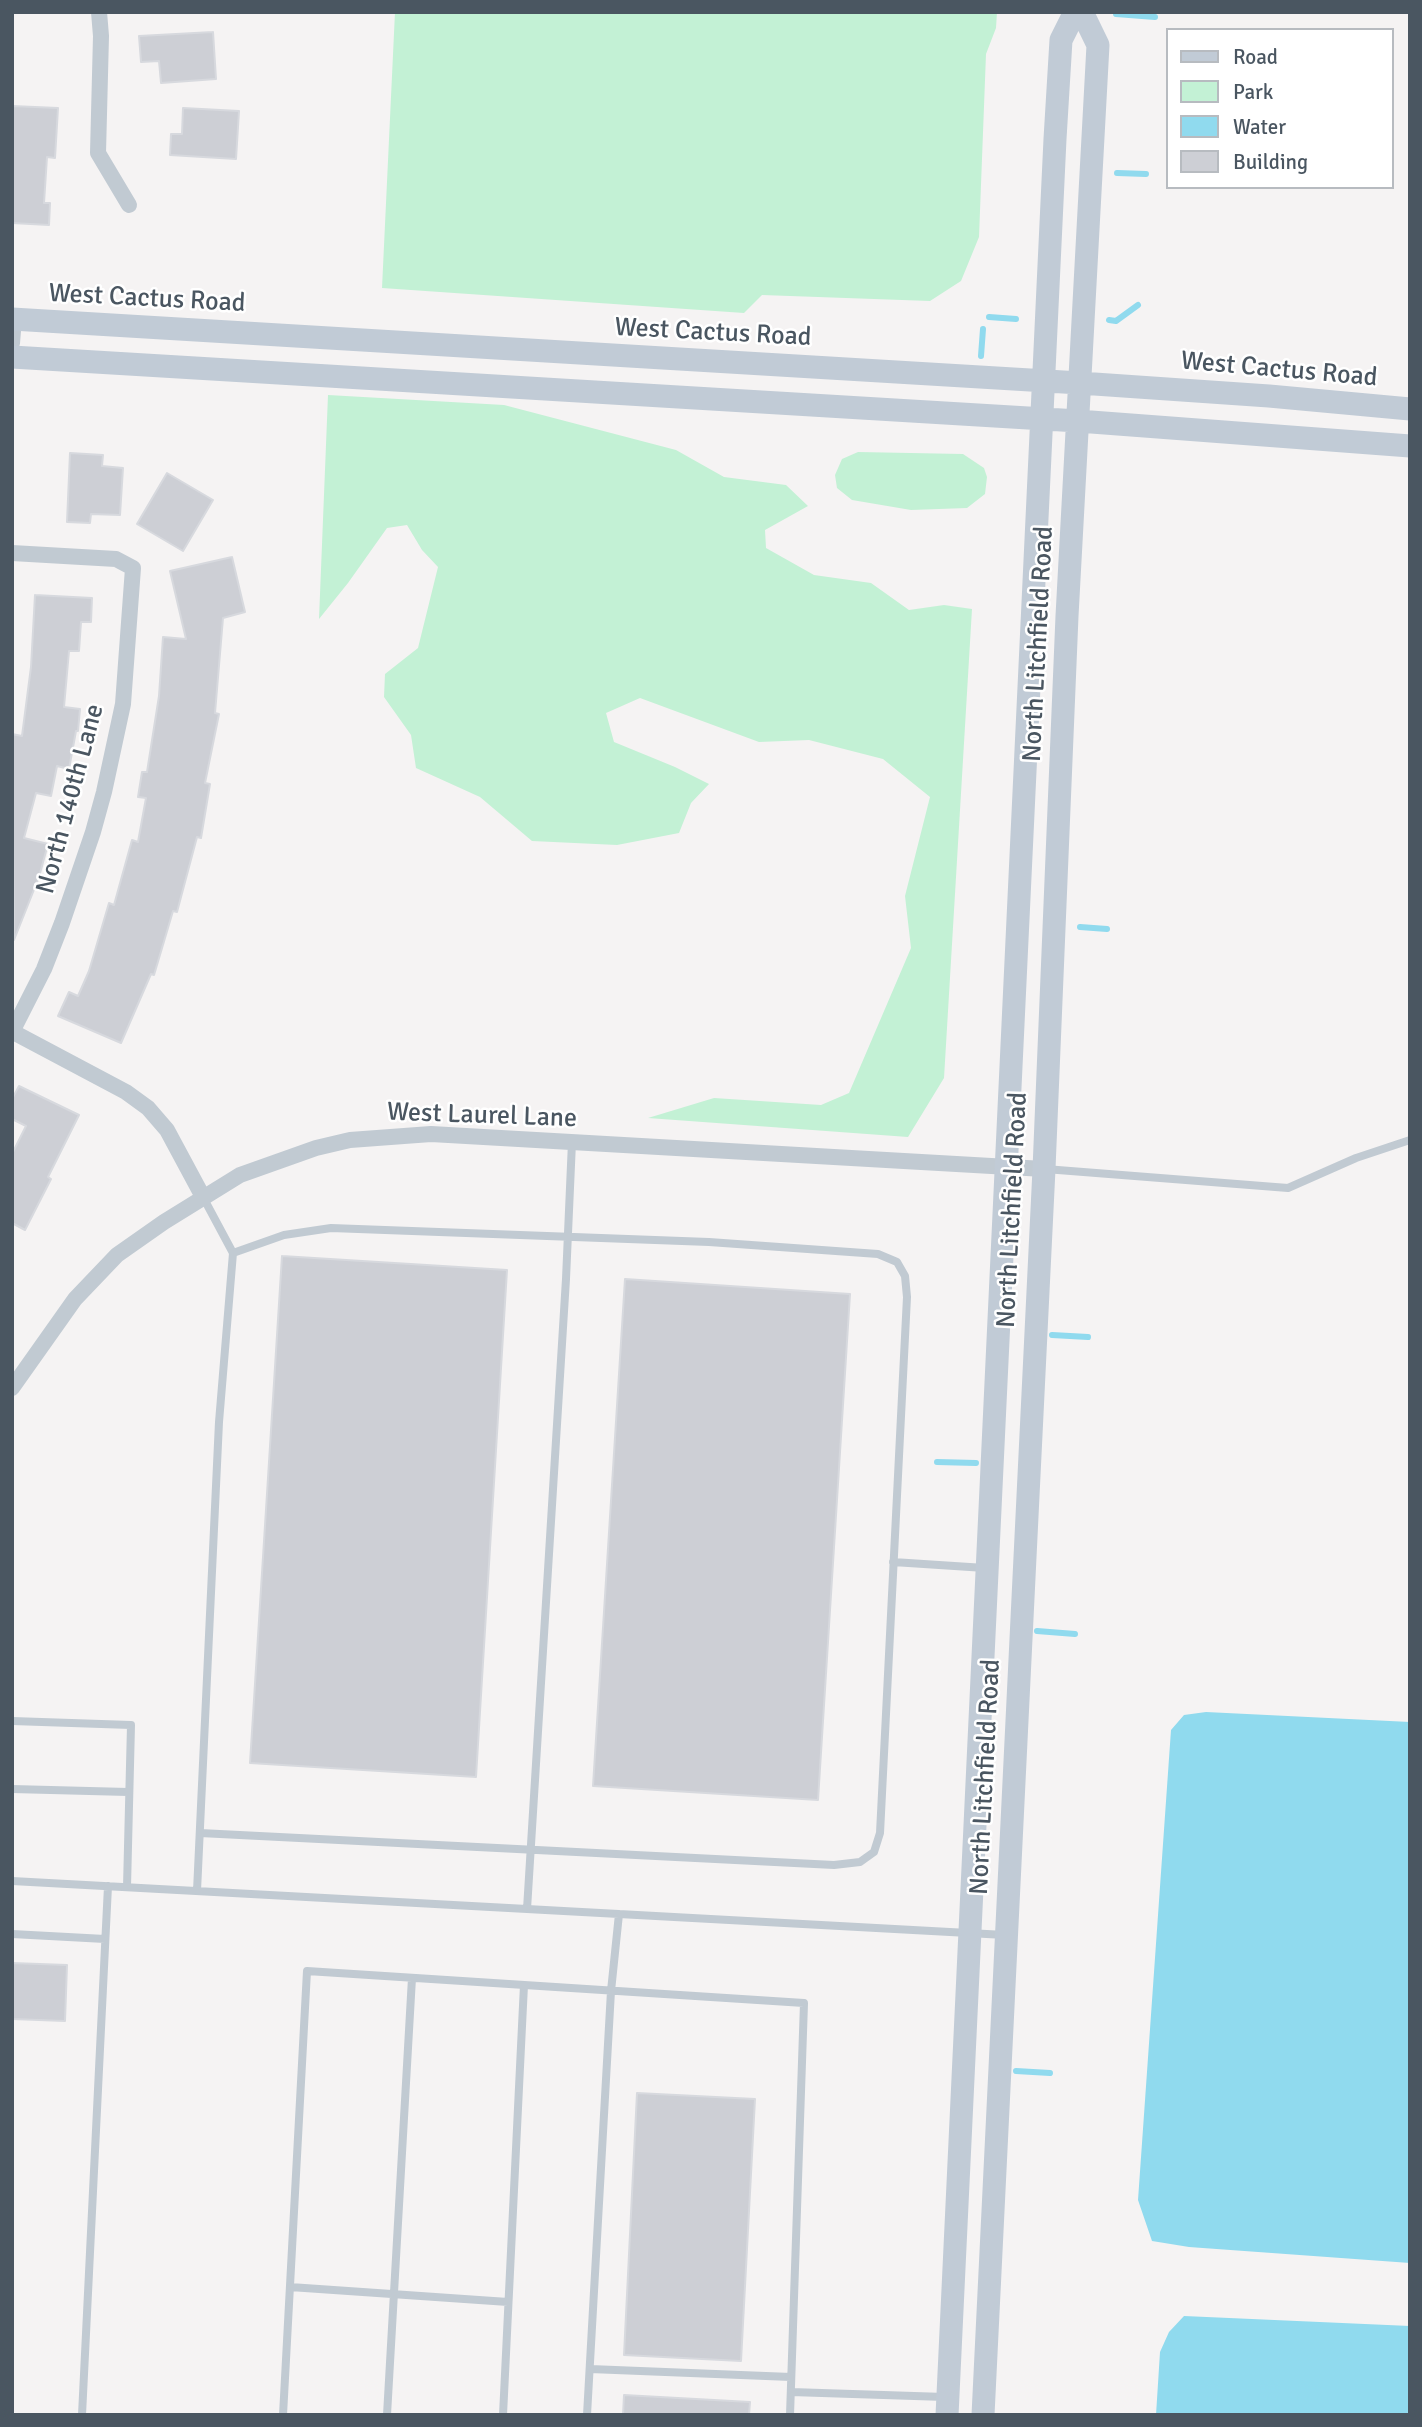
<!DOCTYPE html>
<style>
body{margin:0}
#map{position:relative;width:1422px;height:2427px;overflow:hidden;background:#f5f3f3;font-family:Signika,sans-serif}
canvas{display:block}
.frame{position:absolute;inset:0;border:14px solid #4a5661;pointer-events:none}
.legend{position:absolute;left:1166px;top:28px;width:228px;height:161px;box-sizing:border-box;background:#fff;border:2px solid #b7bbc0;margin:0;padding:9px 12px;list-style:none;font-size:21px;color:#4a5661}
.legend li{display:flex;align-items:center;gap:14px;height:35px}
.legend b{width:35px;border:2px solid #b7bbc0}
</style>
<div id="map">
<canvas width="1422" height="2427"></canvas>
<div class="frame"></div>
<ul class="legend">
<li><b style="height:9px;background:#c1cbd6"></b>Road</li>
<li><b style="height:19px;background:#c3f1d5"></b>Park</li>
<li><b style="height:19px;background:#90daee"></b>Water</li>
<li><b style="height:19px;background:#cdcfd5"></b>Building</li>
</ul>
</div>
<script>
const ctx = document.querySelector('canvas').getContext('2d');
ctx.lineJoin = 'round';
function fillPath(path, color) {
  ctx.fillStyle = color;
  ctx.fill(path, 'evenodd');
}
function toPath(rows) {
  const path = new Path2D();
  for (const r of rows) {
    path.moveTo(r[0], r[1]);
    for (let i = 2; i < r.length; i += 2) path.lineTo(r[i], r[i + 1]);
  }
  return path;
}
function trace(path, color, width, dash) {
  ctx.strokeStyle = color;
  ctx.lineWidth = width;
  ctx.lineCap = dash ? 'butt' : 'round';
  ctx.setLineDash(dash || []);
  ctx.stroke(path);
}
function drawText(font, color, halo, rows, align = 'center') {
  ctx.font = font + ' Signika,sans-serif';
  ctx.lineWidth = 5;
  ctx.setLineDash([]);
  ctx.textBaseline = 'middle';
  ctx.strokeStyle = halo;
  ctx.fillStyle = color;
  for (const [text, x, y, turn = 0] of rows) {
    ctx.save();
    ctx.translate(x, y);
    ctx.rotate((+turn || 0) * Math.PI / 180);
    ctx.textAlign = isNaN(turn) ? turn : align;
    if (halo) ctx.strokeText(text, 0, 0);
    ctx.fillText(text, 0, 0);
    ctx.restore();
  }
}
fillPath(toPath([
 [395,12,997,12,996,28,986,54,979,237,961,281,930,301,762,295,744,313,382,288],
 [328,395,504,405,676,450,724,477,786,485,808,506,765,530,766,548,814,575,871,583,909,610,944,605,972,609,944,1078,908,1137,648,1118,714,1098,821,1105,849,1093,911,948,905,896,930,797,883,759,809,740,759,742,640,698,606,713,614,742,675,767,709,784,691,803,679,833,617,845,532,841,480,797,416,768,411,735,384,697,385,674,418,648,438,567,422,550,407,525,387,528,348,583,319,619],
 [858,452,963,454,984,468,987,477,985,494,967,508,911,510,852,500,837,488,835,475,842,459]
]), '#c3f1d5');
fillPath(toPath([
 [1206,1712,1410,1722,1410,2263,1189,2247,1152,2241,1138,2200,1171,1730,1184,1715],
 [1184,2316,1410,2326,1410,2415,1156,2415,1160,2352,1169,2332]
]), '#90daee');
trace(toPath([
 [1116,14,1155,17],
 [1117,173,1146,174],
 [989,317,1016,319],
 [1109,320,1116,321,1138,305],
 [981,356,983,329],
 [1080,927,1107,929],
 [1052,1335,1088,1337],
 [937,1462,976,1463],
 [1037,1631,1075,1634],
 [1016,2071,1050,2073]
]), '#90daee', 6);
const building = toPath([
 [213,32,216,79,161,83,159,61,141,62,139,36,213,32],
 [12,106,58,108,55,158,47,157,44,203,50,203,49,225,12,223,12,106],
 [183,108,239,111,236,159,170,155,171,134,182,134,183,108],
 [70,453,103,455,102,466,123,468,120,515,91,514,90,523,67,522,70,453],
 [167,473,213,500,183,551,137,524,167,473],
 [232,557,245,612,223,618,215,713,219,714,205,783,210,784,201,838,197,837,177,912,173,911,154,975,151,974,121,1043,58,1016,69,992,78,996,89,971,109,903,114,905,132,840,138,842,146,798,138,797,142,772,147,772,159,696,163,637,186,639,170,571,232,557],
 [35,595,92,598,91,622,81,622,79,651,69,651,64,707,80,709,78,731,76,731,69,769,57,766,51,796,36,793,24,838,48,844,39,877,14,940,12,734,22,736,31,667,35,595],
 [19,1086,79,1115,48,1177,51,1179,25,1230,12,1223,12,1154,26,1126,12,1119,12,1099,19,1086],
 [282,1256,507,1270,476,1777,250,1763,282,1256],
 [625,1279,850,1294,818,1800,593,1786,625,1279],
 [12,1963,67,1965,65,2021,12,2019,12,1963],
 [637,2093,755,2099,741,2361,624,2355,637,2093],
 [624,2395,750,2402,749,2415,623,2415,624,2395]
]);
fillPath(building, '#cdcfd5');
trace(building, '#d7d9de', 2);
trace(toPath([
 [1045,1169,1288,1188,1356,1158,1410,1140],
 [893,1562,985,1568],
 [12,1721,131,1725,127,1887],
 [12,1789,128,1792],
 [200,1833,834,1865,860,1862,874,1852,880,1833,907,1297,905,1276,897,1262,878,1254,709,1242,331,1228,284,1235,233,1253],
 [12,1881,1005,1935],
 [197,1891,219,1422,233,1253,203,1197],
 [527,1909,566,1279,572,1142],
 [12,1934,105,1939],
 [290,2287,508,2302],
 [590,2369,791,2377],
 [791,2392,945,2397],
 [82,2415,108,1886],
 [283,2415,307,1971,804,2003,790,2415],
 [387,2415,412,1978],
 [503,2415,524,1985],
 [587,2415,611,1991,619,1914]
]), '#c1cad2', 8);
trace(toPath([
 [99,12,101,36,98,153,129,205],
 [12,343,14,319],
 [12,553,116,559,133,568,123,704,104,792,93,832,62,923,44,969,12,1032],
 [13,1032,126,1092,148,1108,167,1130,203,1197],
 [12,1388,75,1299,117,1255,164,1222,240,1175,316,1148,350,1140,431,1134,1044,1169]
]), '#c1cad2', 16);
trace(toPath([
 [12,319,1080,383,1269,396,1410,409],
 [12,357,1078,421,1410,446],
 [947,2415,1055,139,1061,40,1075,12],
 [983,2415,1044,1169,1067,616,1098,45,1082,12]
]), '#c1cbd6', 23);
drawText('26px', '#4a5661', '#fff', [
 ["West Cactus Road",147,299,3],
 ["West Cactus Road",713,333,3],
 ["West Cactus Road",1279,370,5],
 ["North Litchfield Road",1039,644,-87],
 ["North 140th Lane",71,799,-75],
 ["West Laurel Lane",482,1116,2],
 ["North Litchfield Road",1013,1210,-87],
 ["North Litchfield Road",986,1777,-87]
]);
</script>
